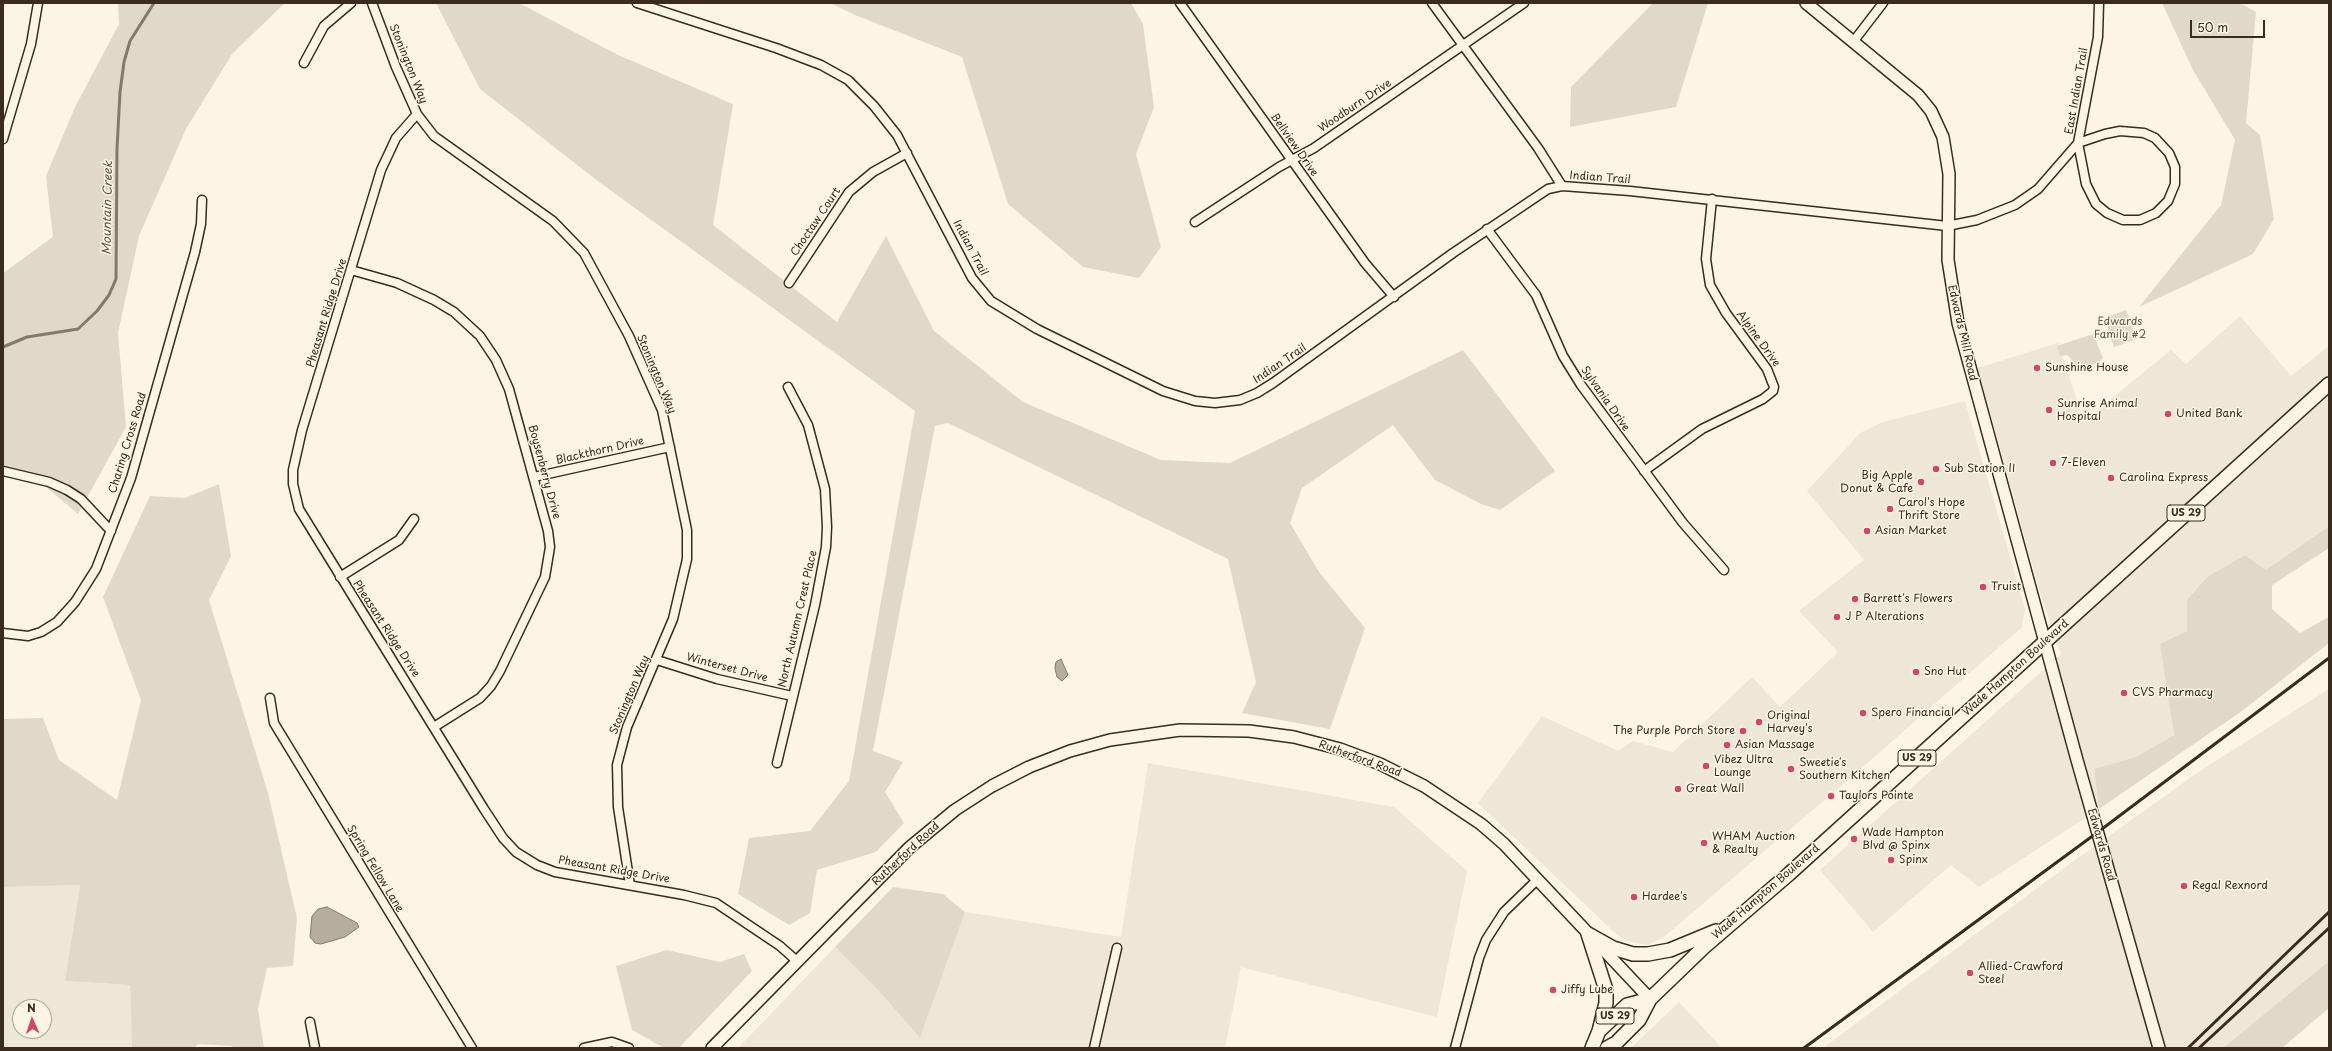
<!DOCTYPE html>
<style>
body{margin:0}
#map{position:relative;width:2332px;height:1051px;overflow:hidden;background:#fcf5e5;font-family:"Playpen Sans",sans-serif}
canvas{display:block}
.frame{position:absolute;inset:0;border:4px solid #3b2a1e;pointer-events:none}
.north{position:absolute;left:12px;top:999px;width:40px;height:40px;box-sizing:border-box;background:#fcf5e5;border:1px solid #afa495;border-radius:50%;rotate:357deg;font-size:11px;font-weight:700;line-height:16px;text-align:center;color:#3b2a1e}
.north::after{content:'';display:block;margin:auto;width:14px;height:18px;background:#d1495b;clip-path:polygon(50% 0,100% 100%,50% 72%,0 100%)}
.scale{position:absolute;left:2190px;top:20px;width:75px;height:18px;box-sizing:border-box;border:2px solid #3b2a1e;border-top:0;padding-left:5px;font-size:12px;line-height:14px;white-space:nowrap;color:#3b2a1e;-webkit-text-stroke:3px #fcf5e5;paint-order:stroke}
</style>
<div id="map">
<canvas width="2332" height="1051"></canvas>
<div class="frame"></div>
<div class="north">N</div>
<div class="scale">50 m</div>
</div>
<script>
const ctx = document.querySelector('canvas').getContext('2d');
ctx.lineJoin = 'round';
function fillPath(path, color) {
  ctx.fillStyle = color;
  ctx.fill(path, 'evenodd');
}
function toPath(rows) {
  const path = new Path2D();
  for (const r of rows) {
    path.moveTo(r[0], r[1]);
    for (let i = 2; i < r.length; i += 2) path.lineTo(r[i], r[i + 1]);
  }
  return path;
}
function trace(path, color, width, dash) {
  ctx.strokeStyle = color;
  ctx.lineWidth = width;
  ctx.lineCap = dash ? 'butt' : 'round';
  ctx.setLineDash(dash || []);
  ctx.stroke(path);
}
function drawText(font, color, halo, rows, align = 'center') {
  ctx.font = font + ' "Playpen Sans",sans-serif';
  ctx.lineWidth = 3;
  ctx.setLineDash([]);
  ctx.textBaseline = 'middle';
  ctx.strokeStyle = halo;
  ctx.fillStyle = color;
  for (const [text, x, y, turn = 0] of rows) {
    ctx.save();
    ctx.translate(x, y);
    ctx.rotate((+turn || 0) * Math.PI / 180);
    ctx.textAlign = isNaN(turn) ? turn : align;
    if (halo) ctx.strokeText(text, 0, 0);
    ctx.fillText(text, 0, 0);
    ctx.restore();
  }
}
fillPath(toPath([
 [2240,316,2291,376,2329,346,2329,526,2266,570,2245,555,2207,577,2187,600,2187,631,2160,644,2174,735,2136,757,2094,769,2099,809,1979,887,1951,865,1873,932,1820,870,2061,654,2040,593,1978,368,2058,343,2084,421,2171,350,2186,364],
 [1965,401,2025,609,2022,627,1848,780,1665,936,1648,945,1626,941,1614,932,1478,803,1542,716,1618,751,1633,741,1673,752,1752,677,1780,707,1838,652,1799,611,1864,560,1807,491,1860,433,1883,422],
 [2329,689,2329,961,2223,1048,1823,1048,2060,871,2200,771],
 [1148,763,1394,807,1467,871,1437,1017,1241,967,1225,1048,738,1048,835,947,879,991,920,1038,965,912,1121,937],
 [80,885,65,981,130,985,132,1048,3,1048,3,887],
 [20,1007,44,1007,44,1031,20,1031],
 [1679,1002,1722,1048,1631,1048]
]), '#eee6d6');
fillPath(toPath([
 [118,3,285,3,232,54,186,129,139,236,118,333,126,427,78,514,39,481,3,472,3,273,53,237,46,176,75,107,119,24],
 [436,3,519,3,618,55,733,104,713,225,837,322,886,236,934,331,1023,402,1161,460,1230,463,1463,350,1555,471,1500,510,1481,504,1435,480,1393,425,1302,488,1290,523,1319,572,1365,628,1330,729,1242,713,1256,682,1228,559,948,423,935,426,873,751,903,762,885,792,904,823,876,852,817,870,810,913,789,925,738,894,749,838,810,831,849,781,915,411,599,182,480,89],
 [830,3,1131,3,1143,24,1154,107,1136,154,1161,247,1139,278,1083,267,1008,204,962,57,855,15],
 [1653,3,1708,3,1676,107,1570,127,1571,87],
 [2162,3,2240,3,2256,12,2246,123,2260,135,2274,219,2253,254,2139,307,2221,205,2235,140,2193,70],
 [2126,310,2137,339,2114,347,2104,318],
 [2093,334,2103,358,2098,363,2076,370,2073,361,2067,355,2060,356,2057,346],
 [219,484,231,556,209,600,268,793,297,918,293,966,267,968,258,1009,264,1048,233,1048,232,1046,198,1044,194,1048,132,1048,130,985,65,981,80,885,3,887,3,719,43,718,59,760,117,800,141,700,103,597,150,496,185,498],
 [2329,526,2329,548,2272,585,2272,609,2300,633,2329,617,2329,643,2242,711,2099,809,2094,769,2136,757,2174,735,2160,644,2187,631,2187,600,2207,577,2245,555,2266,570],
 [893,887,943,894,965,912,920,1038,879,991,835,947],
 [667,950,720,962,744,954,752,971,679,1048,664,1048,632,1030,616,966],
 [2329,961,2329,1008,2282,1048,2223,1048]
]), '#e0d8c8');
const water = toPath([
 [1061,659,1068,675,1062,681,1057,677,1055,668,1056,662,1061,659],
 [327,907,357,923,359,927,345,937,321,944,315,943,310,937,312,916,318,909,327,907]
]);
fillPath(water, '#b7ad9e');
trace(water, '#85796b', 1);
trace(toPath([
 [3,347,27,337,78,329,97,311,109,295,116,279,117,149,120,92,124,62,130,41,154,3]
]), '#85796b', 3);
const street = toPath([
 [372,3,396,67,417,114,434,136,553,221,584,253,629,336,662,410,687,530,687,559,673,619,627,727,617,765,618,807,630,885],
 [637,3,776,48,821,65,848,80,874,106,897,135,972,278,991,301,1037,329,1163,391,1195,401,1215,403,1240,400,1257,393,1273,383,1453,253,1548,189,1562,186,1630,191,1947,226,1977,220,2015,205,2038,189,2078,143,2098,37,2099,3],
 [1180,3,1365,263,1394,297],
 [1432,3,1538,148,1562,186],
 [1853,42,1883,3],
 [304,63,324,26,351,3],
 [417,114,396,138,381,170,302,430,293,470,293,484,299,509,484,809,503,838,516,852,537,865,555,872,684,895,716,903,780,946,798,962],
 [2120,131,2144,133,2155,138,2169,153,2175,167,2175,184,2168,201,2156,213,2140,220,2123,220,2107,213,2096,204,2086,184,2078,143,2105,134,2120,131],
 [3,139,31,44,38,3],
 [1195,222,1279,167,1314,148,1524,3],
 [1487,229,1536,295,1563,356,1581,385,1683,523,1724,570],
 [351,270,397,283,434,300,454,312,480,336,496,360,509,389,548,531,550,547,545,577,500,671,491,686,480,698,434,727],
 [789,283,849,192,873,172,907,153],
 [3,471,49,482,67,490,81,499,111,531],
 [1644,471,1702,429,1763,399,1773,391,1774,387,1767,369,1726,313,1710,285,1706,259,1712,199],
 [534,477,670,447],
 [340,577,399,540,414,519],
 [3,633,28,636,41,632,57,622,75,602,96,569,131,478,195,252,201,224,202,200],
 [657,660,717,679,792,696],
 [270,698,274,723,472,1048],
 [777,763,815,605,826,547,827,527,825,489,808,425,788,387],
 [310,1022,315,1048],
 [584,1048,612,1042,629,1048],
 [1094,1048,1117,948],
 [1455,1048,1479,958,1486,940,1504,912,1538,879]
]);
const secondary = toPath([
 [1806,3,1918,95,1931,111,1943,137,1949,174,1948,260,1958,323,2077,760,2159,1048],
 [712,1048,909,848,955,810,992,786,1029,767,1070,751,1110,740,1180,730,1249,731,1294,737,1340,749,1380,764,1424,786,1481,824,1504,844,1650,999]
]);
const primary = toPath([
 [1588,934,1613,948,1633,954,1648,954,1670,950,1716,931],
 [1588,934,1606,990,1606,1003,1599,1031],
 [1592,1048,1599,1031,1627,1005,1650,999],
 [1607,1048,1616,1043,1639,1020,1650,999,1704,947,1789,874,2329,384]
]);
trace(street, '#3b2a1e', 11);
trace(secondary, '#3b2a1e', 14);
trace(primary, '#3b2a1e', 16);
trace(street, '#fcf5e5', 8);
trace(secondary, '#fcf5e5', 11);
trace(primary, '#fcf5e5', 13);
trace(toPath([
 [1804,1048,2098,832,2329,658],
 [2188,1048,2329,912],
 [2199,1048,2329,928]
]), '#3b2a1e', 3);
for (const [x, y, r, color] of [
 [2037,368,4,"#d1495b"],
 [2049,410,4,"#d1495b"],
 [2168,414,4,"#d1495b"],
 [2053,463,4,"#d1495b"],
 [1936,469,4,"#d1495b"],
 [2111,478,4,"#d1495b"],
 [1921,482,4,"#d1495b"],
 [1890,509,4,"#d1495b"],
 [1867,531,4,"#d1495b"],
 [1983,587,4,"#d1495b"],
 [1855,599,4,"#d1495b"],
 [1837,617,4,"#d1495b"],
 [1916,672,4,"#d1495b"],
 [2124,693,4,"#d1495b"],
 [1863,713,4,"#d1495b"],
 [1759,722,4,"#d1495b"],
 [1743,731,4,"#d1495b"],
 [1727,745,4,"#d1495b"],
 [1706,766,4,"#d1495b"],
 [1791,769,4,"#d1495b"],
 [1678,789,4,"#d1495b"],
 [1831,796,4,"#d1495b"],
 [1854,839,4,"#d1495b"],
 [1704,843,4,"#d1495b"],
 [1891,860,4,"#d1495b"],
 [2184,886,4,"#d1495b"],
 [1634,897,4,"#d1495b"],
 [1970,973,4,"#d1495b"],
 [1553,990,4,"#d1495b"]
]) {
  const dot = new Path2D();
  dot.arc(x, y, r, 0, 2 * Math.PI);
  ctx.fillStyle = color;
  ctx.fill(dot);
  trace(dot, '#fcf5e5', 1.5);
}
for (const [x, y, w] of [
 [2186,513,38],
 [1917,758,38],
 [1615,1016,38]
]) {
  const box = new Path2D();
  box.roundRect(x - w / 2, y - 8, w, 16, 3);
  ctx.fillStyle = '#fcf5e5';
  ctx.fill(box);
  trace(box, '#3b2a1e', 1);
}
drawText('bold 10px', '#3b2a1e', null, [
 ["US 29",2186,513],
 ["US 29",1917,758],
 ["US 29",1615,1016]
]);
drawText('11px', '#3b2a1e', '#fcf5e5', [
 ["Stonington Way",408,64,68],
 ["East Indian Trail",2077,91,-80],
 ["Woodburn Drive",1355,106,-34],
 ["Bellview Drive",1294,145,55],
 ["Indian Trail",1600,178,4],
 ["Choctaw Court",816,222,-56],
 ["Indian Trail",970,248,62],
 ["Pheasant Ridge Drive",327,313,-73],
 ["Edwards Mill Road",1962,333,77],
 ["Alpine Drive",1758,339,54],
 ["Indian Trail",1280,364,-34],
 ["Stonington Way",656,374,67],
 ["Sylvania Drive",1605,399,55],
 ["Charing Cross Road",128,443,-73],
 ["Blackthorn Drive",600,451,-13],
 ["Boysenberry Drive",544,472,75],
 ["North Autumn Crest Place",798,619,-77],
 ["Pheasant Ridge Drive",386,629,57],
 ["Winterset Drive",727,668,15],
 ["Wade Hampton Boulevard",2016,668,-42],
 ["Stonington Way",630,695,-67],
 ["Rutherford Road",1360,759,20],
 ["Edwards Road",2101,845,74],
 ["Rutherford Road",906,854,-43],
 ["Spring Fellow Lane",375,869,59],
 ["Pheasant Ridge Drive",614,870,10],
 ["Wade Hampton Boulevard",1766,892,-41]
]);
drawText('11px', '#645648', '#fcf5e5', [
 ["Edwards",2120,322],
 ["Family #2",2120,335]
]);
drawText('11px', '#3b2a1e', '#fcf5e5', [
 ["Sunshine House",2045,368],
 ["Sunrise Animal",2057,404],
 ["Hospital",2057,417],
 ["United Bank",2176,414],
 ["7-Eleven",2061,463],
 ["Sub Station II",1944,469],
 ["Big Apple",1913,476,"right"],
 ["Donut & Cafe",1913,489,"right"],
 ["Carolina Express",2119,478],
 ["Carol's Hope",1898,503],
 ["Thrift Store",1898,516],
 ["Asian Market",1875,531],
 ["Truist",1991,587],
 ["Barrett's Flowers",1863,599],
 ["J P Alterations",1845,617],
 ["Sno Hut",1924,672],
 ["CVS Pharmacy",2132,693],
 ["Spero Financial",1871,713],
 ["Original",1767,716],
 ["Harvey's",1767,729],
 ["The Purple Porch Store",1735,731,"right"],
 ["Asian Massage",1735,745],
 ["Vibez Ultra",1714,760],
 ["Lounge",1714,773],
 ["Sweetie's",1799,763],
 ["Southern Kitchen",1799,776],
 ["Great Wall",1686,789],
 ["Taylors Pointe",1839,796],
 ["Wade Hampton",1862,833],
 ["Blvd @ Spinx",1862,846],
 ["WHAM Auction",1712,837],
 ["& Realty",1712,850],
 ["Spinx",1899,860],
 ["Regal Rexnord",2192,886],
 ["Hardee's",1642,897],
 ["Allied-Crawford",1978,967],
 ["Steel",1978,980],
 ["Jiffy Lube",1561,990]
], 'left');
drawText('italic 12px', '#605144', '#fcf5e5', [
 ["Mountain Creek",108,208,-89]
]);
</script>
